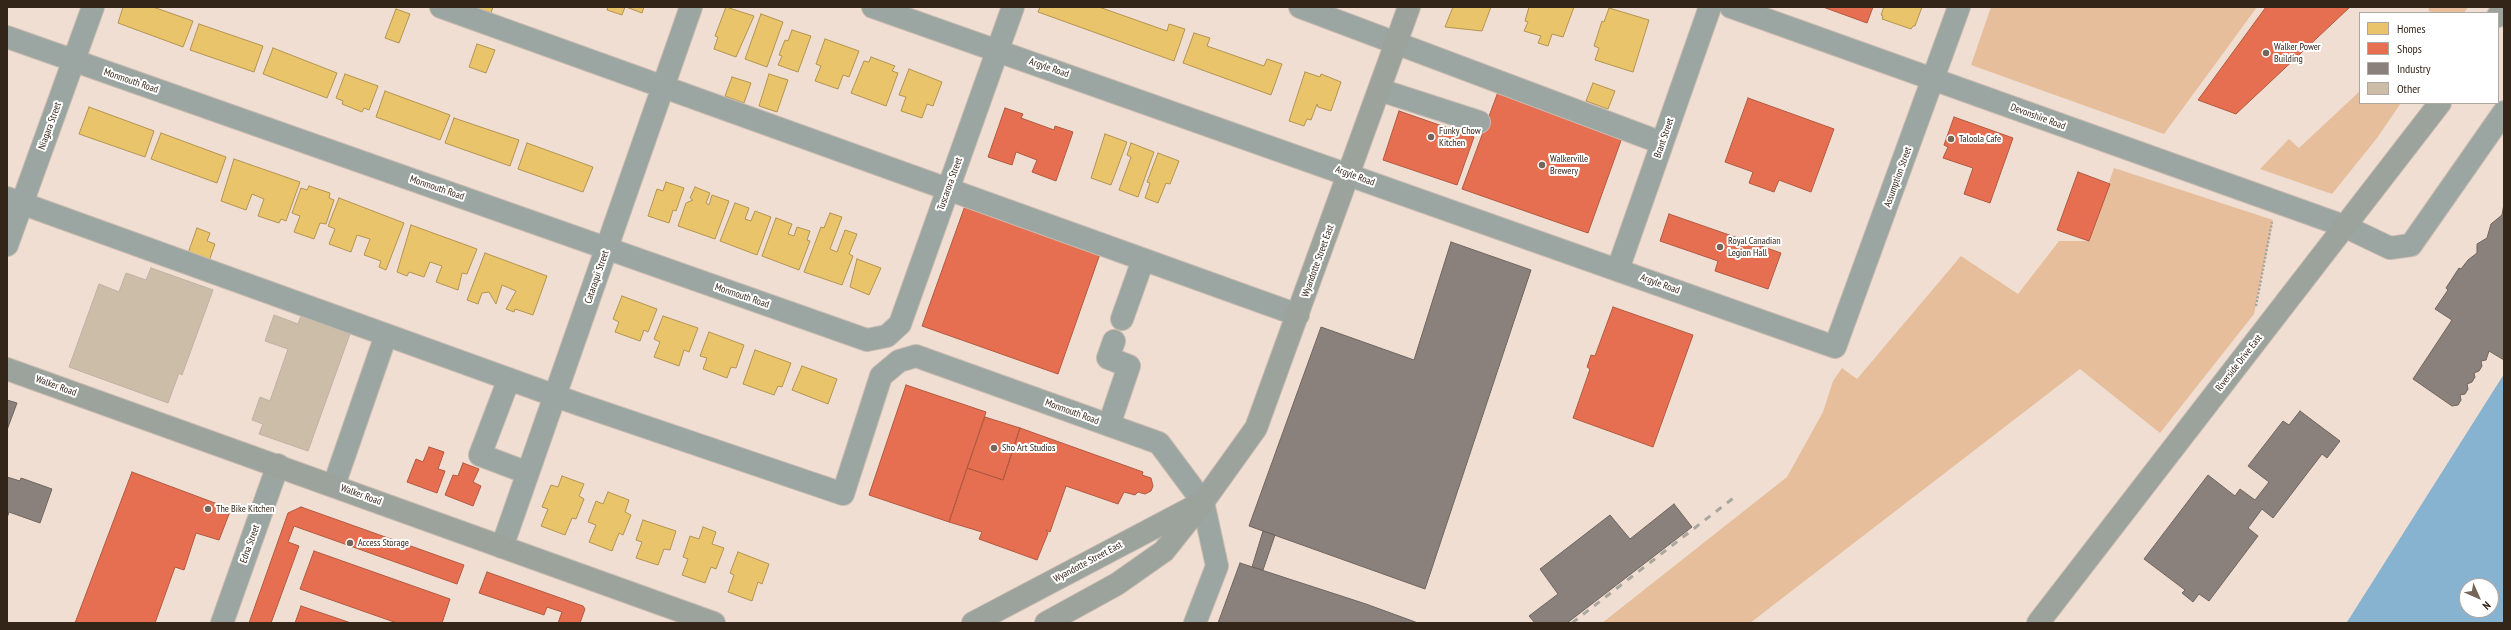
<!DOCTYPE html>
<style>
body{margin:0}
#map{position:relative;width:2511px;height:630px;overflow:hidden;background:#efded1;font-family:"PT Sans Narrow",sans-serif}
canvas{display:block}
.frame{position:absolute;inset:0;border:8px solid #342519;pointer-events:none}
.legend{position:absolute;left:2359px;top:12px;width:140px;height:92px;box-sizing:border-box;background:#fff;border:1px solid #aea8a3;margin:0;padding:5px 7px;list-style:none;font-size:12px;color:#342519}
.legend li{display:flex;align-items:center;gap:8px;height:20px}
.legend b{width:20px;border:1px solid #aea8a3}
.north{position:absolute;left:2459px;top:578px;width:40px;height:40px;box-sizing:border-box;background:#fff;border:1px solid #aea8a3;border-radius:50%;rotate:135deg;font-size:11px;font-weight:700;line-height:16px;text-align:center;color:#342519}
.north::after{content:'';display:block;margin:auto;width:14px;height:18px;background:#756659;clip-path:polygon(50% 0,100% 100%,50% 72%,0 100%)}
</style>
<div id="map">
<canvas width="2511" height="630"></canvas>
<div class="frame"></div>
<ul class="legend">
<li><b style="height:11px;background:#e9c46a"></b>Homes</li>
<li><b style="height:11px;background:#e76f51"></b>Shops</li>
<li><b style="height:11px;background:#8a817c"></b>Industry</li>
<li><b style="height:11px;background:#ccbda9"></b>Other</li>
</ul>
<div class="north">N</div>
</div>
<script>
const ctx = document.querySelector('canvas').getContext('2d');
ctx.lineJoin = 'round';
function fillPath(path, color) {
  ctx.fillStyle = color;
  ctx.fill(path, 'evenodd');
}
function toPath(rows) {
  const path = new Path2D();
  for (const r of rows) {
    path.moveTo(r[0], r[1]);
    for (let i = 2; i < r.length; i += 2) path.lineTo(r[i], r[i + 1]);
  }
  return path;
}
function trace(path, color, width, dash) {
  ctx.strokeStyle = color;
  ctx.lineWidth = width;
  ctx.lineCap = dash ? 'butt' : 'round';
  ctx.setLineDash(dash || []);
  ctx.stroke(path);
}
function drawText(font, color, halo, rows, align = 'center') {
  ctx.font = font + ' "PT Sans Narrow",sans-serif';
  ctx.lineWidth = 4;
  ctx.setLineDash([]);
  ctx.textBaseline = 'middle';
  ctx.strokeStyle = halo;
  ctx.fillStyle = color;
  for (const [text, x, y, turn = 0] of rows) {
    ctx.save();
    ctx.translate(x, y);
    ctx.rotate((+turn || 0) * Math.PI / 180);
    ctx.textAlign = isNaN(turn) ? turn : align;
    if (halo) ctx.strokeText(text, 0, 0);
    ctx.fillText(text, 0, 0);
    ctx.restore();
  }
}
fillPath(toPath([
 [1991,7,2257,7,2164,134,1971,65],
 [2430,7,2468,7,2464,13,2432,13,2428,10],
 [2360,91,2360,103,2401,103,2377,138,2332,194,2260,169,2289,139,2299,148],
 [2114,168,2273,220,2254,314,2160,433,2080,369,1750,623,1602,623,1787,477,1823,412,1833,381,1842,368,1857,379,1961,256,2018,294,2059,241,2089,241]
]), '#e6be9c');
fillPath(toPath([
 [2504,374,2504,623,2346,623,2349,619],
 [2467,586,2491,586,2491,610,2467,610]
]), '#87b3d1');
const homes = toPath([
 [123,7,153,7,193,21,183,47,118,23,123,7],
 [465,7,493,7,490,16,465,7],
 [608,7,625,7,622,15,607,10,608,7],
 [626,7,644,7,642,13,626,7],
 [726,7,754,16,736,57,714,49,718,37,715,36,726,7],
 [1040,7,1099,7,1167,31,1169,24,1185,29,1174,61,1038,12,1040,7],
 [1453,7,1491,7,1482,31,1445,27,1453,7],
 [1529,7,1574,7,1563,37,1552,34,1548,46,1538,43,1541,36,1524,31,1528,22,1525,21,1529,7],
 [1884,7,1922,7,1915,26,1913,26,1911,29,1882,19,1883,16,1881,15,1884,7],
 [1609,8,1649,20,1633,72,1595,60,1599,48,1594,46,1602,21,1604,22,1609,8],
 [396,9,410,14,399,43,385,38,396,9],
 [761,14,783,22,767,67,745,59,761,14],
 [199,24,263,46,254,72,190,50,199,24],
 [792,30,811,36,798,72,778,65,782,56,779,55,785,40,788,41,792,30],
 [1194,33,1210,38,1207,46,1264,66,1267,59,1282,64,1271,95,1183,63,1194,33],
 [825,39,859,51,849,77,843,75,838,89,815,81,821,66,816,64,825,39],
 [477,44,495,50,486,73,469,67,477,44],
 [273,48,337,73,327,98,263,74,273,48],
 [871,57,895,66,892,71,898,73,886,106,851,93,864,61,869,62,871,57],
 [909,69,942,82,933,106,927,104,922,118,901,111,906,97,899,95,909,69],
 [1305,72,1320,77,1321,74,1341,82,1331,111,1318,107,1317,104,1311,120,1307,119,1304,126,1289,121,1305,72],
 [345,74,378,86,369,110,364,108,362,112,342,104,343,101,336,98,345,74],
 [769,74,788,80,777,112,759,106,769,74],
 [732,77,751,83,744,103,725,96,732,77],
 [1593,83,1615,91,1608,109,1586,101,1593,83],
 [385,91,450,115,440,140,376,117,385,91],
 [89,107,154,131,145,157,79,134,89,107],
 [454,118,519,140,510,166,445,143,454,118],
 [161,133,226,157,217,183,151,159,161,133],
 [1105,134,1127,142,1111,185,1091,178,1105,134],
 [527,143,593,167,583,192,518,169,527,143],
 [1131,143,1154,152,1138,197,1119,190,1131,157,1127,155,1131,143],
 [1158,153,1179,161,1170,184,1166,183,1158,203,1145,198,1150,183,1147,182,1158,153],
 [234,159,300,182,286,221,281,219,279,223,258,216,264,199,252,194,246,210,221,201,234,159],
 [666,182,684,188,676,211,673,210,669,223,648,216,657,189,663,191,666,182],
 [309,186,330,193,329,198,334,200,326,224,320,223,314,239,294,232,300,216,292,213,301,188,307,190,309,186],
 [695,187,710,193,706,203,709,205,712,195,729,201,715,239,678,226,686,203,693,200,690,198,695,187],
 [339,198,404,223,386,270,379,267,381,261,364,255,370,239,357,235,351,252,329,244,335,229,328,226,339,198],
 [735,203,749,208,745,219,751,221,755,211,771,217,757,255,720,241,735,203],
 [830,213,842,217,830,249,837,252,845,230,857,234,849,254,853,256,842,285,804,272,821,227,824,228,830,213],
 [776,218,792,224,788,234,794,236,797,227,810,231,807,240,810,241,799,270,762,256,776,218],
 [411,225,477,249,467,274,462,273,458,290,436,282,442,266,430,262,424,277,409,272,407,276,397,272,411,225],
 [197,228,210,233,207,241,215,244,209,261,188,253,197,228],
 [485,253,547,276,533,315,515,309,514,312,506,309,516,291,502,285,496,304,489,292,482,293,478,304,467,300,485,253],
 [857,259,881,268,869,295,850,287,857,259],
 [622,296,657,309,648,332,644,330,640,341,615,332,619,322,613,319,622,296],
 [663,316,698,328,689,352,684,350,679,366,654,357,660,342,654,339,663,316],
 [709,332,744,345,736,368,731,367,727,378,703,369,707,358,700,356,709,332],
 [755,350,791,363,782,387,778,386,774,395,743,384,755,350],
 [802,366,837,379,828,404,792,390,802,366],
 [562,476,584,484,579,496,584,499,576,519,572,518,565,535,541,526,548,509,542,507,551,485,558,487,562,476],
 [608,492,629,500,625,512,631,515,623,535,619,533,612,551,589,542,596,525,588,522,596,501,603,504,608,492],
 [643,520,676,531,670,550,664,549,658,565,636,558,642,542,636,540,643,520],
 [703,527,716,532,712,544,724,548,716,569,711,567,705,583,682,575,688,559,683,557,690,536,699,539,703,527],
 [738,552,769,564,762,584,758,582,752,601,728,592,734,575,730,573,738,552]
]);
fillPath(homes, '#e9c46a');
trace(homes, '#b39452', 1);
const shops = toPath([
 [1823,7,1873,7,1867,23,1823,7],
 [2266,7,2350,7,2236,114,2198,100,2266,7],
 [1498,92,1623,135,1588,233,1462,189,1498,92],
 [1748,98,1834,129,1811,192,1779,180,1774,192,1749,183,1753,172,1725,162,1748,98],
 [1005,108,1023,114,1021,118,1054,130,1055,126,1073,132,1056,181,1032,172,1037,160,1016,152,1012,165,988,157,1005,108],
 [1399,111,1474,137,1457,185,1383,160,1399,111],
 [1954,117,2013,138,1990,203,1964,194,1973,168,1943,158,1948,147,1944,145,1954,117],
 [2078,172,2110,184,2089,241,2057,230,2078,172],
 [966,203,1101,251,1058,374,922,326,966,203],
 [1669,214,1781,253,1768,289,1715,271,1718,261,1660,241,1669,214],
 [1613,307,1693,335,1653,447,1573,418,1590,369,1587,367,1591,355,1595,356,1613,307],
 [906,385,986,412,949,522,869,495,906,385],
 [985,417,1020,428,1003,480,967,468,985,417],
 [1020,428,1143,472,1142,475,1151,478,1153,486,1151,491,1145,494,1138,492,1135,495,1124,492,1118,504,1066,486,1050,532,1046,530,1048,533,1037,560,979,539,982,532,949,522,967,468,1003,480,1020,428],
 [429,447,444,452,438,469,445,471,437,493,407,482,416,459,423,462,429,447],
 [463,463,479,469,473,482,481,486,473,506,445,495,453,475,458,476,463,463],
 [132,472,231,509,219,540,196,533,184,570,175,567,155,623,75,623,132,472],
 [301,507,464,565,457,584,294,526,288,542,299,546,271,623,249,623,288,513,301,507],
 [314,551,450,599,442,623,397,623,300,589,314,551],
 [487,572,583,606,585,609,580,623,558,623,562,612,547,607,544,615,479,593,487,572],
 [301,606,351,623,295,623,301,606]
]);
fillPath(shops, '#e76f51');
trace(shops, '#b15940', 1);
const industry = toPath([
 [2504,204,2504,360,2489,351,2486,360,2481,361,2482,366,2479,371,2474,373,2475,377,2472,382,2467,384,2468,389,2465,394,2460,395,2461,400,2458,405,2452,406,2413,379,2452,320,2435,309,2448,290,2446,288,2459,268,2461,269,2468,260,2477,253,2477,244,2487,238,2491,224,2502,215,2504,204],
 [1451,242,1531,270,1425,589,1249,526,1321,327,1414,360,1451,242],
 [7,400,17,403,7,430,7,400],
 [2300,411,2340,441,2327,458,2322,454,2273,518,2262,509,2248,528,2258,536,2209,601,2199,594,2193,602,2182,593,2185,590,2144,559,2208,475,2235,496,2240,489,2255,500,2269,482,2248,466,2283,421,2289,425,2300,411],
 [7,477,20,481,21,478,52,489,40,523,9,512,7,518,7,477],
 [1674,504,1692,527,1567,623,1535,623,1529,616,1558,594,1540,569,1610,515,1630,539,1674,504],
 [1263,531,1275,535,1263,570,1252,567,1263,531],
 [1240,563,1366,604,1418,623,1218,623,1240,563]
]);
fillPath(industry, '#8a817c');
trace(industry, '#70655e', 1);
const building = toPath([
 [151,268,213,290,182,375,179,373,168,403,69,367,99,284,119,292,126,273,146,280,151,268],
 [302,313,351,331,308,451,259,434,263,424,252,420,260,397,270,401,288,349,265,341,274,315,298,324,302,313]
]);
fillPath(building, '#ccbda9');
trace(building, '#beb1a4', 1);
const minor = toPath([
 [441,7,1298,315],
 [873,7,1835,347,1959,7],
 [1300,7,1662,143],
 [1731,7,2344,226,2390,248,2411,245,2504,112],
 [7,37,867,340,887,336,900,324,1013,7],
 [1380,90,1479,122],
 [7,198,578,404,843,494,881,376,899,361,916,356,1159,443,1203,502,1217,566,1195,623],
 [7,245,93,7],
 [1618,269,1710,7],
 [1122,319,1143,260],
 [509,379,480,455,528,473],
 [1109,425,1129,366,1108,358,1114,341],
 [334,485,386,335],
 [502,547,691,7],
 [222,623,278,465]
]);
const major = toPath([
 [2498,16,2504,7],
 [7,369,714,623],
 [973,623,1197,505],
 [1046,623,1117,584,1164,551,1203,502,1256,428,1409,7],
 [2038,623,2440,103]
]);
trace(minor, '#c7baaf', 24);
trace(major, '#c7baaf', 24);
trace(toPath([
 [2256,306,2272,222]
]), '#a3a5a0', 2.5, [2, 2]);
trace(minor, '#9ba5a1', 22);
trace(major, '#9ca29c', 22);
trace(toPath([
 [1572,623,1736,496]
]), '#a9a69e', 3, [7, 7]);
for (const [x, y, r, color] of [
 [2266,53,4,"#756659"],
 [1431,137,4,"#756659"],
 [1951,139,4,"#756659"],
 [1542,165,4,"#756659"],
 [1720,247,4,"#756659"],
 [994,448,4,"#756659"],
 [208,509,4,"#756659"],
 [350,543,4,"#756659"]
]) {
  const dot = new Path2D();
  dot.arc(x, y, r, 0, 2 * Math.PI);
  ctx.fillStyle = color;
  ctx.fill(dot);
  trace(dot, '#fff', 1.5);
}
drawText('10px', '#342519', '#fff', [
 ["Walker Power",2274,47],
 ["Building",2274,59],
 ["Funky Chow",1439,131],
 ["Kitchen",1439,143],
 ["Taloola Cafe",1959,139],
 ["Walkerville",1550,159],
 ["Brewery",1550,171],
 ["Royal Canadian",1728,241],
 ["Legion Hall",1728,253],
 ["Sho Art Studios",1002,448],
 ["The Bike Kitchen",216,509],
 ["Access Storage",358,543]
], 'left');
drawText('10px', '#342519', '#fff', [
 ["Argyle Road",1049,68,19],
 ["Monmouth Road",131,81,19],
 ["Devonshire Road",2038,117,20],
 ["Niagara Street",50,126,-70],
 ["Brant Street",1664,138,-71],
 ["Argyle Road",1355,176,20],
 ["Assumption Street",1898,177,-70],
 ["Tuscarora Street",950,184,-70],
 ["Monmouth Road",437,188,19],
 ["Wyandotte Street East",1318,261,-70],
 ["Cataraqui Street",597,277,-71],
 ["Argyle Road",1660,284,20],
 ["Monmouth Road",742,296,19],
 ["Riverside Drive East",2239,363,-52],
 ["Walker Road",56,386,20],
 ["Monmouth Road",1072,412,20],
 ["Walker Road",361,495,20],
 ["Edna Street",250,544,-70],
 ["Wyandotte Street East",1088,562,-28]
]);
</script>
